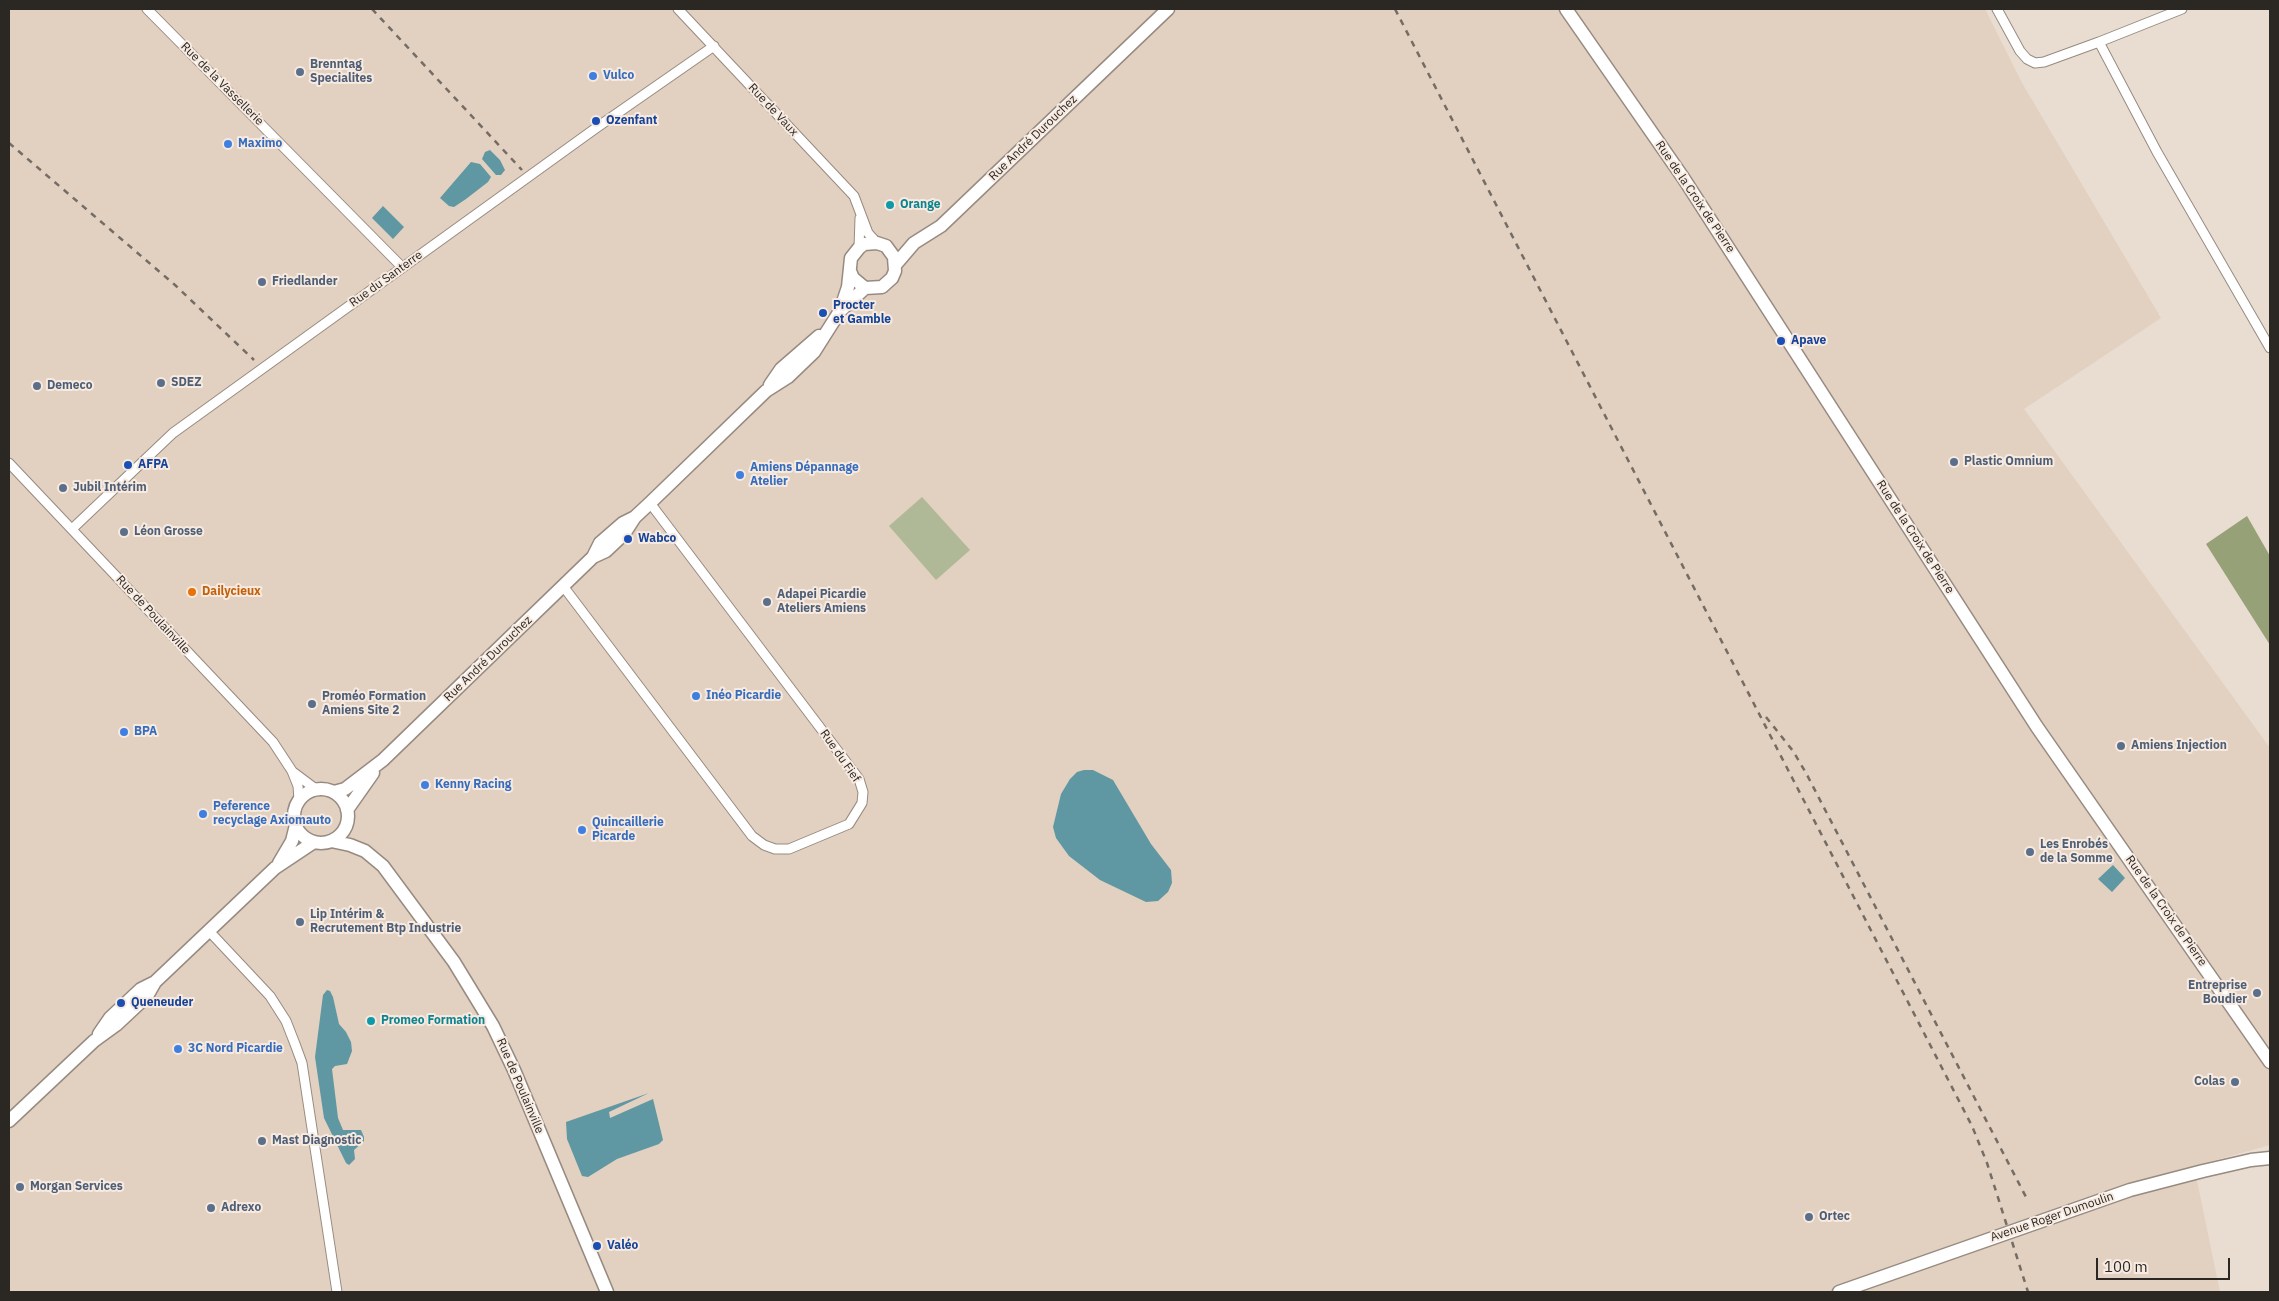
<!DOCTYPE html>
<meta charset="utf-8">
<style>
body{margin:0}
#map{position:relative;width:2279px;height:1301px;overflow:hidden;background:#e9ddd2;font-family:"IBM Plex Sans",sans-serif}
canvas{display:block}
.frame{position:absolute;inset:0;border:10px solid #2b2723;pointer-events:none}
.scale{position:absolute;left:2096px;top:1258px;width:134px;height:22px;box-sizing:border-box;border:2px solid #2b2723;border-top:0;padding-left:6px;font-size:15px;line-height:18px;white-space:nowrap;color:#2b2723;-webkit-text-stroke:4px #f7eae0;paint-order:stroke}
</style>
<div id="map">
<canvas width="2279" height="1301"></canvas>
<div class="frame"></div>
<div class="scale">100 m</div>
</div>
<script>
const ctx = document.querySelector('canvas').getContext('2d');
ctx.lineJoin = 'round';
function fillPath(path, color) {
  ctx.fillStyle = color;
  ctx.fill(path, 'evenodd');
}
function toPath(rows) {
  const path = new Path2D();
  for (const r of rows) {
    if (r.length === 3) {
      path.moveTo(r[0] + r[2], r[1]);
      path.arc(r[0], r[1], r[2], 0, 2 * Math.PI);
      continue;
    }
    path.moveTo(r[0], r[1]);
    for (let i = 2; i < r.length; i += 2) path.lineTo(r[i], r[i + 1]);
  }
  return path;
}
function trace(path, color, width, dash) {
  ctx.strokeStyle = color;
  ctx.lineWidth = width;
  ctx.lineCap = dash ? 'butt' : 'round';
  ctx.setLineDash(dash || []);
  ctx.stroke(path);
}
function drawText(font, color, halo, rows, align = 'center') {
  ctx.font = font + ' "IBM Plex Sans",sans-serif';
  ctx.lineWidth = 4;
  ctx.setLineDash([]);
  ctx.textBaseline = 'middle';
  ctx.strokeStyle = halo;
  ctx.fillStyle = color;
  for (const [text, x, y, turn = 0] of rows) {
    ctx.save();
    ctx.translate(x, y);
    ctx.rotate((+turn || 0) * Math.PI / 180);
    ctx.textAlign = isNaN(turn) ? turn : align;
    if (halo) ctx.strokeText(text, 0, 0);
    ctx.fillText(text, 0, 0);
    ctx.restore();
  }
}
fillPath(toPath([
 [9,9,1985,9,2022,83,2161,318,2024,409,2270,748,2270,1145,2194,1166,2220,1292,9,1292]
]), '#e2d0c0');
fillPath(toPath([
 [922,497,970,550,936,580,889,526]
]), '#afb997');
fillPath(toPath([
 [2247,516,2270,556,2270,645,2206,544]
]), '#96a177');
fillPath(toPath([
 [490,150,500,160,505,170,501,175,496,175,482,159,485,152],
 [471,162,480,164,491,177,488,182,466,199,454,207,449,206,440,198],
 [383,206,404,227,393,239,372,218],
 [1084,770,1093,770,1113,780,1151,844,1171,870,1172,883,1168,892,1158,901,1146,902,1100,880,1069,856,1056,838,1053,827,1061,794,1070,779,1077,772],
 [2113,865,2125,878,2112,892,2098,879],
 [327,990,330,991,333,997,339,1024,346,1032,351,1042,352,1051,347,1064,335,1066,332,1069,338,1118,343,1130,361,1130,364,1137,364,1141,354,1150,355,1159,349,1165,346,1163,324,1118,315,1057,323,995],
 [649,1093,609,1112,610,1118,653,1099,663,1140,659,1144,617,1159,588,1177,582,1176,567,1139,566,1122]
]), '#5f97a2');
const street = toPath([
 [147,9,402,267],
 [678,9,854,196,868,233,877,243],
 [1997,9,2020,51,2027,59,2035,63,2044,62,2099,42,2157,152,2270,348],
 [2099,42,2182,9],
 [859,248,860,218],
 [9,463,273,742,292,771,298,786,299,800],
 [72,529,173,433,596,128,714,46],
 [563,586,752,836,764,845,775,849,789,849,849,824,862,803,863,792,859,779,650,503],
 [293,772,317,790],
 [209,931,270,996,286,1021,295,1044,302,1063,337,1292]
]);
const secondary = toPath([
 [1566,9,1684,179,2037,727,2270,1062],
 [896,264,914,243,941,226,1168,9],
 [841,308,848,287,851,258,859,248,864,244,877,243,886,246,894,257,895,271,892,278,882,287,865,288,853,278,850,271],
 [770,385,781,369,819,336],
 [593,557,600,543,623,523,635,517],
 [321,816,27],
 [334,792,345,789,383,760,593,557,606,551,624,534,635,517,650,503,766,391,788,377,814,352,840,311,865,288],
 [347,810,373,773],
 [331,841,350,845,365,851,383,866,454,962,493,1026,514,1070,607,1292],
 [279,863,292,841,296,825],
 [99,1034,110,1018,141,989,153,983],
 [9,1121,94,1041,116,1025,147,996,155,982,275,868,314,842],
 [1839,1292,2130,1190,2203,1171,2251,1160,2270,1158]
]);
trace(street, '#978b81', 11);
trace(secondary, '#978b81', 15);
trace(street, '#fff', 9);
trace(secondary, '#fff', 12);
trace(toPath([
 [372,9,522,170],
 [1395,9,1972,1126,1987,1163,2028,1292],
 [9,143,175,285,254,360],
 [1766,717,1793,751,1806,773,2027,1199]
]), '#746d66', 2.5, [6, 6]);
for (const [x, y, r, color] of [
 [300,72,5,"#5c6f8a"],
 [593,76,5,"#3f7fe0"],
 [596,121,5,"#1a4fb4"],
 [228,144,5,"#3f7fe0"],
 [890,205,5,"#0f9aa8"],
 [262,282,5,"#5c6f8a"],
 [823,313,5,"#1a4fb4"],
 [1781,341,5,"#1a4fb4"],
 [161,383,5,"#5c6f8a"],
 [37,386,5,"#5c6f8a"],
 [1954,462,5,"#5c6f8a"],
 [128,465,5,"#1a4fb4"],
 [740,475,5,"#3f7fe0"],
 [63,488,5,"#5c6f8a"],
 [124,532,5,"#5c6f8a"],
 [628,539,5,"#1a4fb4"],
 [192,592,5,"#e8710a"],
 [767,602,5,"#5c6f8a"],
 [696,696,5,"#3f7fe0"],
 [312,704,5,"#5c6f8a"],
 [124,732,5,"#3f7fe0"],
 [2121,746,5,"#5c6f8a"],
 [425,785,5,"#3f7fe0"],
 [203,814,5,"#3f7fe0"],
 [582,830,5,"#3f7fe0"],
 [2030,852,5,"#5c6f8a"],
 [300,922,5,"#5c6f8a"],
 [2257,993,5,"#5c6f8a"],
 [121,1003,5,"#1a4fb4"],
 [371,1021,5,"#0f9aa8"],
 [178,1049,5,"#3f7fe0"],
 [2235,1082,5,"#5c6f8a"],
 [262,1141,5,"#5c6f8a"],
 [20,1187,5,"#5c6f8a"],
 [211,1208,5,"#5c6f8a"],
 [1809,1217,5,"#5c6f8a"],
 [597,1246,5,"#1a4fb4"]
]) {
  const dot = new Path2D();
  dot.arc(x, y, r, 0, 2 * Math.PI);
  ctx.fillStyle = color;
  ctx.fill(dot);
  trace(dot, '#f7eae0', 2);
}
drawText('bold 12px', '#4e5e75', '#f7eae0', [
 ["Brenntag",310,65],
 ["Specialites",310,79],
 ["Friedlander",272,282],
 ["SDEZ",171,383],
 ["Demeco",47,386],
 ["Plastic Omnium",1964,462],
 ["Jubil Intérim",73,488],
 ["Léon Grosse",134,532],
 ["Adapei Picardie",777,595],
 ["Ateliers Amiens",777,609],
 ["Proméo Formation",322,697],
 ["Amiens Site 2",322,711],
 ["Amiens Injection",2131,746],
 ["Les Enrobés",2040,845],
 ["de la Somme",2040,859],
 ["Lip Intérim &",310,915],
 ["Recrutement Btp Industrie",310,929],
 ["Entreprise",2247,986,"right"],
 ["Boudier",2247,1000,"right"],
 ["Colas",2225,1082,"right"],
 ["Mast Diagnostic",272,1141],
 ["Morgan Services",30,1187],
 ["Adrexo",221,1208],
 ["Ortec",1819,1217]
], 'left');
drawText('bold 12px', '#366cbe', '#f7eae0', [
 ["Vulco",603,76],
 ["Maximo",238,144],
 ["Amiens Dépannage",750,468],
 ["Atelier",750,482],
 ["Inéo Picardie",706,696],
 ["BPA",134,732],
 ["Kenny Racing",435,785],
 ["Peference",213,807],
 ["recyclage Axiomauto",213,821],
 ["Quincaillerie",592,823],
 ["Picarde",592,837],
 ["3C Nord Picardie",188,1049]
], 'left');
drawText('12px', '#2b2723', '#f7eae0', [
 ["Rue de la Vassellerie",222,84,45],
 ["Rue de Vaux",773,110,47],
 ["Rue André Durouchez",1033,138,-44],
 ["Rue de la Croix de Pierre",1695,197,56],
 ["Rue du Santerre",386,279,-36],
 ["Rue de la Croix de Pierre",1915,537,57],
 ["Rue de Poulainville",153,615,47],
 ["Rue André Durouchez",488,659,-44],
 ["Rue du Fief",840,756,55],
 ["Rue de la Croix de Pierre",2166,911,55],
 ["Rue de Poulainville",520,1086,67],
 ["Avenue Roger Dumoulin",2052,1217,-19]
]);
drawText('bold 12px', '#164399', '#f7eae0', [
 ["Ozenfant",606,121],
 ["Procter",833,306],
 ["et Gamble",833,320],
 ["Apave",1791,341],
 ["AFPA",138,465],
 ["Wabco",638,539],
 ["Queneuder",131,1003],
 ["Valéo",607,1246]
], 'left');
drawText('bold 12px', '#0d838f', '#f7eae0', [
 ["Orange",900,205],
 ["Promeo Formation",381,1021]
], 'left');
drawText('bold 12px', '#c56008', '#f7eae0', [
 ["Dailycieux",202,592]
], 'left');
</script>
